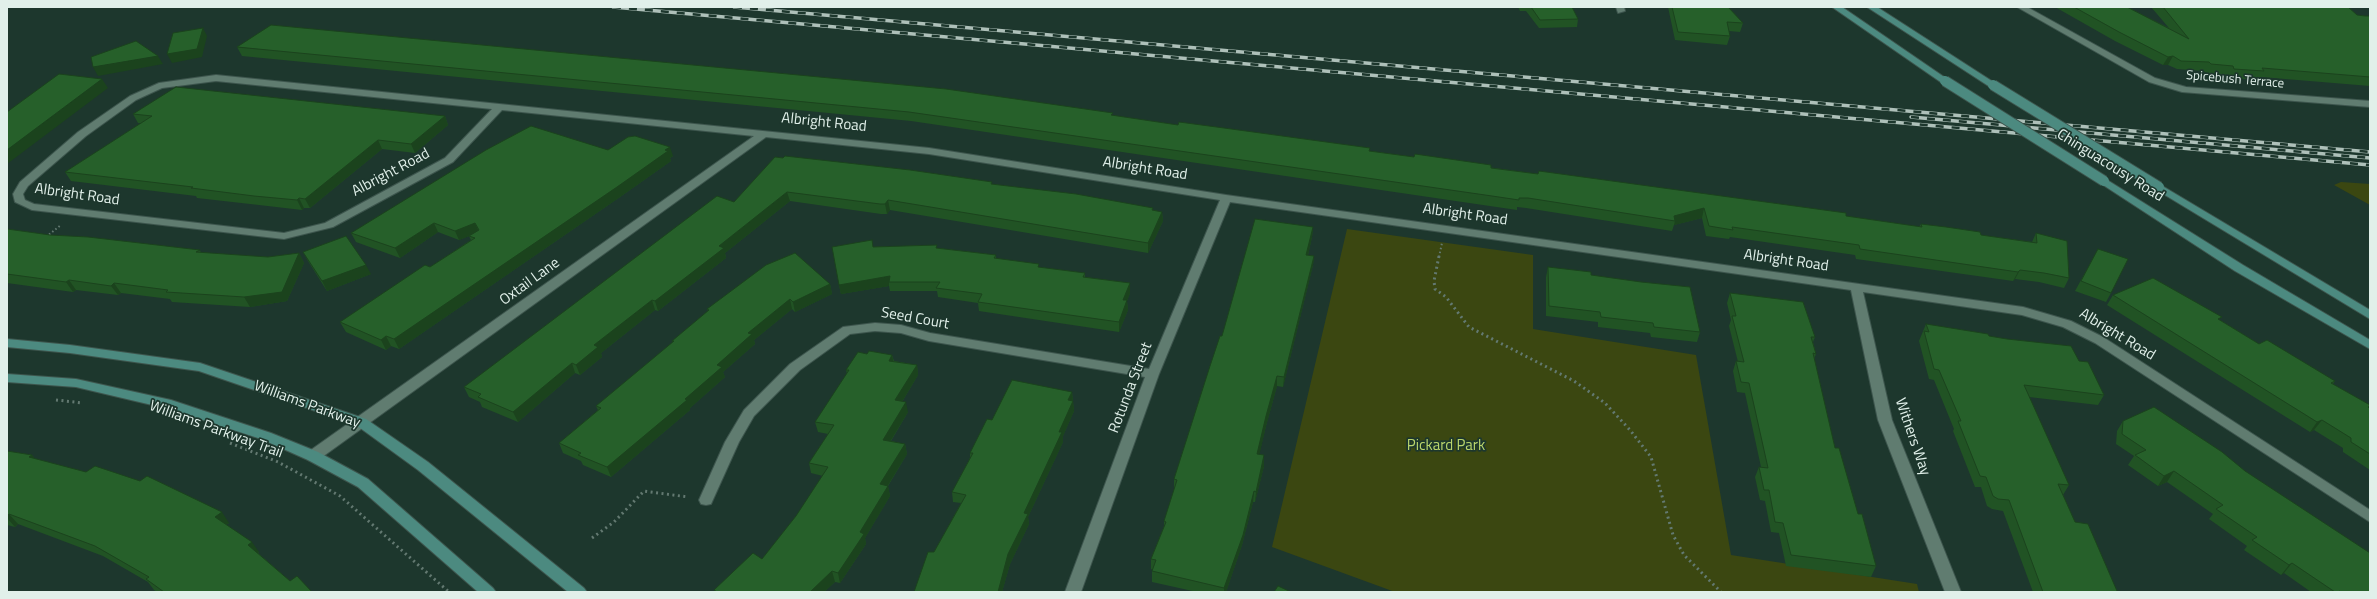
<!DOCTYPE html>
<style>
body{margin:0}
#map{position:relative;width:2377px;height:599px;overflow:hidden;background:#1d372d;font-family:"Titillium Web",sans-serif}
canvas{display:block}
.frame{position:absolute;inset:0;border:8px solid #e1f0ea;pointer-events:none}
</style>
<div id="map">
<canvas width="2377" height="599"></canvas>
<div class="frame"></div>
</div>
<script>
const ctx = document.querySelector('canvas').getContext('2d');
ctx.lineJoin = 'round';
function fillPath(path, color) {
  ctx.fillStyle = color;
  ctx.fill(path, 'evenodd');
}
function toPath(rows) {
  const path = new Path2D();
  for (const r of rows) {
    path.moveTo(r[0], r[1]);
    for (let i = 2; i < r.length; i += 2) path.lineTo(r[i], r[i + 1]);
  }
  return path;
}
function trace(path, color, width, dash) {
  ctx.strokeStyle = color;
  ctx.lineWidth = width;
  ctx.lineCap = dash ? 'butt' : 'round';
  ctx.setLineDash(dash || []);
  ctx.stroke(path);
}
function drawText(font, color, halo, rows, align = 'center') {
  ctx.font = font + ' "Titillium Web",sans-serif';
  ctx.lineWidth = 3.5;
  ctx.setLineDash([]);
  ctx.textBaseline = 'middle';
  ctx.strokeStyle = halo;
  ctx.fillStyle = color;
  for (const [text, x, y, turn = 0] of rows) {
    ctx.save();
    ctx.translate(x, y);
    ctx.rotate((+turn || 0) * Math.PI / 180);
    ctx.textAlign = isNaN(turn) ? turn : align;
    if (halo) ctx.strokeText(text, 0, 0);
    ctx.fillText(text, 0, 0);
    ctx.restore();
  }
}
fillPath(toPath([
 [2341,182,2370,184,2370,205,2334,185],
 [1347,229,1533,255,1533,329,1696,355,1731,555,1917,584,1919,592,1395,592,1272,547]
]), '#3b4711');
const street = toPath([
 [1616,7,1624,7,1625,11,1618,13,1616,7],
 [2017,7,2027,7,2155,78,2186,87,2370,101,2370,107,2182,92,2149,82,2017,7],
 [216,75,929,148,1226,195,2023,307,2071,321,2103,337,2370,510,2370,522,2095,343,2063,327,2022,315,1863,292,1892,420,1961,592,1945,592,1878,420,1851,290,1230,202,1159,374,1081,592,1065,592,1145,377,929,341,901,333,875,331,850,334,800,370,754,416,739,442,711,504,706,505,701,504,699,500,725,442,744,410,790,364,843,327,875,323,901,325,930,333,1149,369,1220,200,929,154,766,137,318,460,313,461,308,460,306,456,308,452,754,136,502,110,453,162,333,227,284,239,32,210,15,202,13,194,20,182,78,132,130,96,159,83,216,75],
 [216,81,492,109,445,158,325,223,284,233,34,204,25,200,23,194,28,186,86,136,136,100,162,88,216,81]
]);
const secondary = toPath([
 [1832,7,1842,7,1950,81,1948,83,1942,83,1832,7],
 [1867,7,1877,7,1998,85,1996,87,1990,87,1867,7],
 [2104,178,2243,265,2370,340,2370,349,2235,271,2100,183,2099,181,2100,179,2104,178],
 [2159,184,2370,310,2370,319,2155,189,2154,187,2159,184],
 [7,339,70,345,200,363,366,419,428,462,584,588,587,592,568,592,418,470,356,425,199,371,70,353,7,347,7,339],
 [7,374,76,379,171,400,271,433,318,452,368,479,493,588,496,592,478,592,358,487,308,460,261,439,169,409,76,387,7,382,7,374]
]);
trace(street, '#3d554d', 2);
trace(secondary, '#3d554d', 2);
trace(toPath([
 [46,237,61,225],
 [1439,257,1442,243]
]), '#637971', 2, [1.5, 2.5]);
trace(toPath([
 [1439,256,1434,281,1435,289,1446,297,1469,327,1574,381,1605,403,1630,430,1651,457,1673,535,1684,555,1721,592],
 [56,400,83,403],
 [230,443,278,462,340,496,449,592],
 [592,538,614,522,644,491,688,497]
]), '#637971', 3, [2, 3.5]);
fillPath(street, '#607c70');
fillPath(secondary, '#4c8a80');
const rail = toPath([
 [613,7,2370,165],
 [734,7,2370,152],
 [1911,117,2370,158]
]);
trace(rail, '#aec0b9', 3.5);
trace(rail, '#1d372d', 2.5, [8]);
const secondaryBridge = toPath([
 [1945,81,2104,181],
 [1993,85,2159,187]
]);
trace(secondaryBridge, '#3d554d', 12, []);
trace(secondaryBridge, '#4c8a80', 10);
fillPath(toPath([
 [1518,7,1572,7,1578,19,1577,27,1539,28,1526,11,1520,11],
 [1668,7,1728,7,1743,23,1740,32,1729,31,1730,36,1727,45,1675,40],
 [2055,7,2127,7,2169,28,2151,7,2348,7,2357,15,2365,16,2370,16,2370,86,2261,77,2259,80,2229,78,2228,75,2206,73,2204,71,2177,69,2168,65,2163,65,2115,41],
 [237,47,1113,116,1178,125,1370,148,1370,151,1846,216,1919,227,1921,224,1981,235,2032,242,2036,233,2069,278,2064,288,2039,282,2015,279,2013,281,1856,259,1855,255,1730,237,1729,239,1706,236,1702,218,1674,225,1672,231,1526,208,1517,207,1517,210,911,121,242,56],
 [133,114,445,116,448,125,415,153,382,149,310,208,304,208,302,210,259,205,197,198,196,196,71,181,65,172,141,123,138,123],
 [608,150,673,156,670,158,671,161,620,197,399,349,391,346,386,350,346,332,340,322,430,267,471,240,469,236,459,240,438,232,400,258,356,242,351,233],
 [775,157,992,182,992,184,1153,208,1153,210,1162,212,1163,221,1148,253,890,210,887,214,881,214,790,201,725,253,726,258,658,311,655,310,601,353,602,357,580,375,575,373,518,422,482,407,480,402,469,397,464,387,734,202],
 [1313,227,1312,237,1308,255,1314,256,1313,265,1283,387,1277,386,1266,426,1259,455,1264,466,1255,502,1253,502,1242,545,1226,592,1197,592,1152,582,1152,571,1153,570,1151,569,1151,559,1164,526,1164,521,1174,490,1174,479,1222,336],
 [7,229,50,235,200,250,201,253,268,257,299,253,304,263,287,301,250,307,172,302,170,299,121,293,118,295,76,290,73,292,7,283],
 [873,247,937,248,996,255,996,259,1039,267,1085,273,1085,277,1130,283,1130,293,1127,301,1128,310,1119,332,979,311,978,303,938,297,937,291,890,291,889,286,841,294,839,285],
 [2098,249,2111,293,2106,302,2075,291],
 [303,252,371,274,327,291,308,261],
 [1548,267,1591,275,1700,332,1697,342,1651,337,1650,333,1598,327,1598,322,1546,316,1546,277],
 [830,284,832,294,795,312,792,309,754,340,755,344,723,372,725,377,690,408,690,410,611,477,583,465,581,461,563,453,559,443,598,410,596,406,673,342,672,341,708,311,707,309],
 [1730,293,1815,337,1813,342,1816,354,1814,359,1835,448,1876,566,1871,577,1786,566,1779,533,1771,532,1765,501,1760,500,1755,477,1759,467,1761,467,1745,393,1737,392,1733,371,1736,361,1738,362,1729,326,1731,320,1727,303],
 [2113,295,2220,320,2259,344,2335,381,2333,384,2370,405,2370,407,2369,408,2370,409,2370,470,2343,452,2343,448,2314,430,2310,432,2107,305],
 [1926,324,1989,336,2079,361,2104,395,2098,405,2029,397,2069,485,2063,495,2075,522,2117,591,2126,592,2033,592,2003,511,1992,509,1987,506,1981,487,1975,487,1953,431,1954,429,1934,380,1929,379,1919,341],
 [867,354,892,355,894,361,917,365,918,375,902,402,908,412,891,441,905,444,907,454,888,486,890,496,865,538,866,544,840,583,835,582,824,592,714,592,714,590,762,559,796,516,823,476,811,473,809,463,828,434,818,432,815,422,847,374,846,370],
 [1072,392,1074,411,1063,436,1063,442,1028,517,1029,524,1010,564,1002,592,914,592,934,552,961,503,953,502,952,492,970,458,970,453,992,420],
 [2123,421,2370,592,2311,592,2284,573,2281,575,2244,550,2247,546,2209,519,2213,514,2167,482,2158,486,2128,465,2134,456,2116,444,2117,431],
 [7,451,32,455,35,459,229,523,226,525,259,552,258,553,290,581,312,592,157,592,154,590,148,582,103,556,18,524,15,527,7,525]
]), '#215324');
fillPath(toPath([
 [203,28,207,36,202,57,172,63,167,54],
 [158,56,163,64,98,76,93,67],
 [2173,56,2168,65,2163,65,2168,57],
 [102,79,108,88,7,164,7,150],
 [445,116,448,125,415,153,411,144],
 [378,140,382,149,310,208,305,199],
 [670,147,673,156,670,158,671,161,620,197,399,349,394,339],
 [787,192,790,201,725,253,726,258,658,311,655,301,719,246],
 [299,198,304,208,302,210,297,200],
 [888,200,890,210,887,214,885,204],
 [1704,208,1702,218,1674,225,1675,221,1674,216],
 [1162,212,1163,221,1148,253,1148,243],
 [434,223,438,232,400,258,395,248],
 [475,223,479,232,459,240,455,231],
 [1313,227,1312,237,1306,264,1306,255],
 [299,253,304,263,287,301,250,307,244,297],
 [1314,256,1313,265,1283,387,1284,377],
 [366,265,371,274,327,291,322,281],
 [2020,270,2015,279,2013,281,2018,272],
 [890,276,889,282,889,286,841,294,839,285],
 [69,280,76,290,73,292,66,282],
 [114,283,121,293,118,295,111,286],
 [1130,283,1130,293,1127,301,1128,310,1119,332,1119,322,1123,300],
 [830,284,832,294,795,312,793,302],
 [790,299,792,309,754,340,755,344,723,372,725,377,690,408,690,410,611,477,607,467,685,399,748,333],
 [652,300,655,310,601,353,602,357,580,375,576,365,594,345],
 [386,336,391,346,386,350,381,340],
 [892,355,894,365,889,361],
 [572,363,575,373,518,422,513,412],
 [917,365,918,375,897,410,895,400],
 [1277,376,1277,386,1266,426,1257,465,1257,454,1266,416],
 [1072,392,1073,402,1068,400],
 [1073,401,1074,411,1063,436,1063,442,1028,517,1029,524,1010,564,1002,592,998,592,1008,554,1024,513,1059,432],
 [906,402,908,412,885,450,883,440],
 [2322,420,2314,430,2310,432,2317,422],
 [905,444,907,454,882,495,880,484],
 [32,455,40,465,29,457],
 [1264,455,1264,466,1255,502,1256,492],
 [2174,471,2167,482,2158,486,2164,476],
 [888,486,890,496,865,538,866,544,840,583,838,573,860,532],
 [1254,491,1253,502,1242,545,1226,592,1224,592,1224,588],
 [222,512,229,523,222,527,215,517],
 [9,514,18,524,15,527,7,518,7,516],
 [252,542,259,552,255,555,248,545],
 [2292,563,2284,573,2281,575,2289,565],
 [832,571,835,582,824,592,810,592]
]), '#1b431d');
const building = toPath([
 [1531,7,1572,7,1578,19,1540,20,1531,7],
 [1672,7,1728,7,1743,23,1727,22,1730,36,1678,32,1672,7],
 [2074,7,2127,7,2189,39,2163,7,2348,7,2357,15,2365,16,2370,16,2370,77,2262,68,2264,71,2234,69,2233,66,2211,64,2209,62,2181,61,2173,56,2168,57,2119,32,2074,7],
 [271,25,946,89,1113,113,1111,115,1178,125,1179,122,1224,128,1370,148,1369,151,1414,157,1415,154,1491,165,1491,168,1538,174,1539,171,1846,213,1846,216,1922,227,1921,224,1946,227,1980,232,1981,235,2037,243,2036,233,2067,241,2069,278,2044,273,2020,270,2018,272,1860,249,1859,245,1732,227,1733,230,1709,226,1704,208,1674,216,1675,221,1528,198,1519,198,1519,200,1492,196,909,112,237,47,271,25],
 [203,28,197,49,167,54,173,33,203,28],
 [136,41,158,56,93,67,91,57,136,41],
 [59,74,102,79,7,150,7,112,59,74],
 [176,87,445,116,411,144,378,140,305,199,299,198,297,200,254,196,191,188,193,187,65,172,152,116,133,114,176,87],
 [531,126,608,150,628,137,635,136,670,147,665,150,668,151,617,187,394,339,386,336,381,340,340,322,425,265,430,267,475,238,469,236,479,230,475,223,455,231,434,223,395,248,351,233,486,150,531,126],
 [785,156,910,170,992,182,991,184,1076,194,1153,208,1152,210,1162,212,1148,243,888,200,885,204,880,204,787,192,719,246,724,248,655,301,652,300,594,345,598,347,576,365,572,363,513,412,478,397,481,394,464,387,717,196,734,202,775,157,783,158,785,156],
 [1255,219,1313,227,1306,255,1314,256,1284,377,1277,376,1266,416,1257,454,1264,455,1256,492,1254,491,1243,535,1224,588,1152,571,1156,560,1151,559,1166,522,1164,521,1177,480,1174,479,1210,366,1220,336,1222,336,1255,219],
 [7,229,50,235,88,237,200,250,196,252,268,257,299,253,282,292,244,297,166,292,168,290,114,283,111,286,69,280,66,282,7,274,7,229],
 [346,236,366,265,322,281,303,252,346,236],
 [872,240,873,247,937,245,936,248,996,255,994,258,1039,264,1038,267,1085,273,1083,277,1130,283,1123,300,1127,300,1119,322,978,302,982,294,936,288,940,282,889,282,890,276,839,285,832,247,872,240],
 [2098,249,2128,259,2111,293,2081,281,2098,249],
 [795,253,830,284,793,302,790,299,748,333,752,334,717,365,722,367,685,399,687,400,607,467,578,455,581,453,559,443,601,408,596,406,674,341,672,341,709,310,707,309,766,265,795,253],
 [1548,267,1591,272,1591,275,1641,282,1690,287,1700,332,1654,327,1653,323,1601,317,1600,312,1549,306,1548,267],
 [2153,278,2222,317,2218,319,2259,344,2267,340,2335,381,2331,383,2370,405,2370,406,2368,407,2370,409,2370,454,2351,442,2351,438,2322,420,2317,422,2113,295,2153,278],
 [1730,293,1803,302,1815,337,1811,337,1816,354,1813,353,1835,448,1839,448,1858,514,1862,514,1876,566,1791,555,1783,523,1775,522,1769,490,1764,490,1759,467,1768,468,1749,383,1741,382,1736,361,1744,362,1732,316,1736,316,1730,293],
 [1926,324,1988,334,1989,336,2007,339,2071,346,2079,361,2088,362,2104,395,2024,385,2069,485,2058,484,2075,522,2088,524,2117,591,2126,592,2043,592,2009,500,1998,499,1993,496,1986,477,1980,476,1958,421,1961,421,1939,370,1934,369,1924,331,1929,332,1926,324],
 [869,351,892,355,889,361,917,365,895,400,906,402,883,440,905,444,880,484,888,486,860,532,864,534,838,573,832,571,810,592,717,592,714,590,753,553,762,559,796,516,828,467,809,463,834,425,815,422,849,370,846,370,858,352,867,354,869,351],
 [1012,380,1072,392,1068,400,1073,401,1059,432,1062,432,1024,513,1028,514,1008,554,998,592,914,592,928,552,934,552,966,495,952,492,973,453,970,453,987,419,992,420,1012,380],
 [2154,407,2222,452,2245,471,2370,553,2370,592,2341,592,2340,591,2338,592,2335,592,2292,563,2289,565,2252,540,2257,537,2216,509,2223,505,2174,471,2164,476,2135,455,2146,450,2122,434,2123,421,2154,407],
 [7,451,32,455,29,457,86,472,95,466,140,481,147,476,222,512,215,517,252,542,248,545,290,581,297,576,312,592,164,592,146,579,149,577,95,546,9,514,7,516,7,451],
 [1278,586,1291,592,1274,592,1278,586]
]);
fillPath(building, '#26602a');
trace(building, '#1b431d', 1);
drawText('13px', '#e1f0ea', '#1d372d', [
 ["Spicebush Terrace",2235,80,5]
]);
drawText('15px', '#e1f0ea', '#1d372d', [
 ["Albright Road",824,123,6],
 ["Chinguacousy Road",2110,166,32],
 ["Albright Road",1145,169,9],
 ["Albright Road",391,173,-28],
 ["Albright Road",77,195,8],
 ["Albright Road",1465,215,8],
 ["Albright Road",1786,261,8],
 ["Oxtail Lane",530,282,-36],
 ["Seed Court",915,319,10],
 ["Albright Road",2117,335,31],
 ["Rotunda Street",1131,388,-69],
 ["Williams Parkway",307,405,20],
 ["Williams Parkway Trail",216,430,20],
 ["Withers Way",1912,437,71]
]);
drawText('15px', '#bad56c', '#1d372d', [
 ["Pickard Park",1446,446]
]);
</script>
